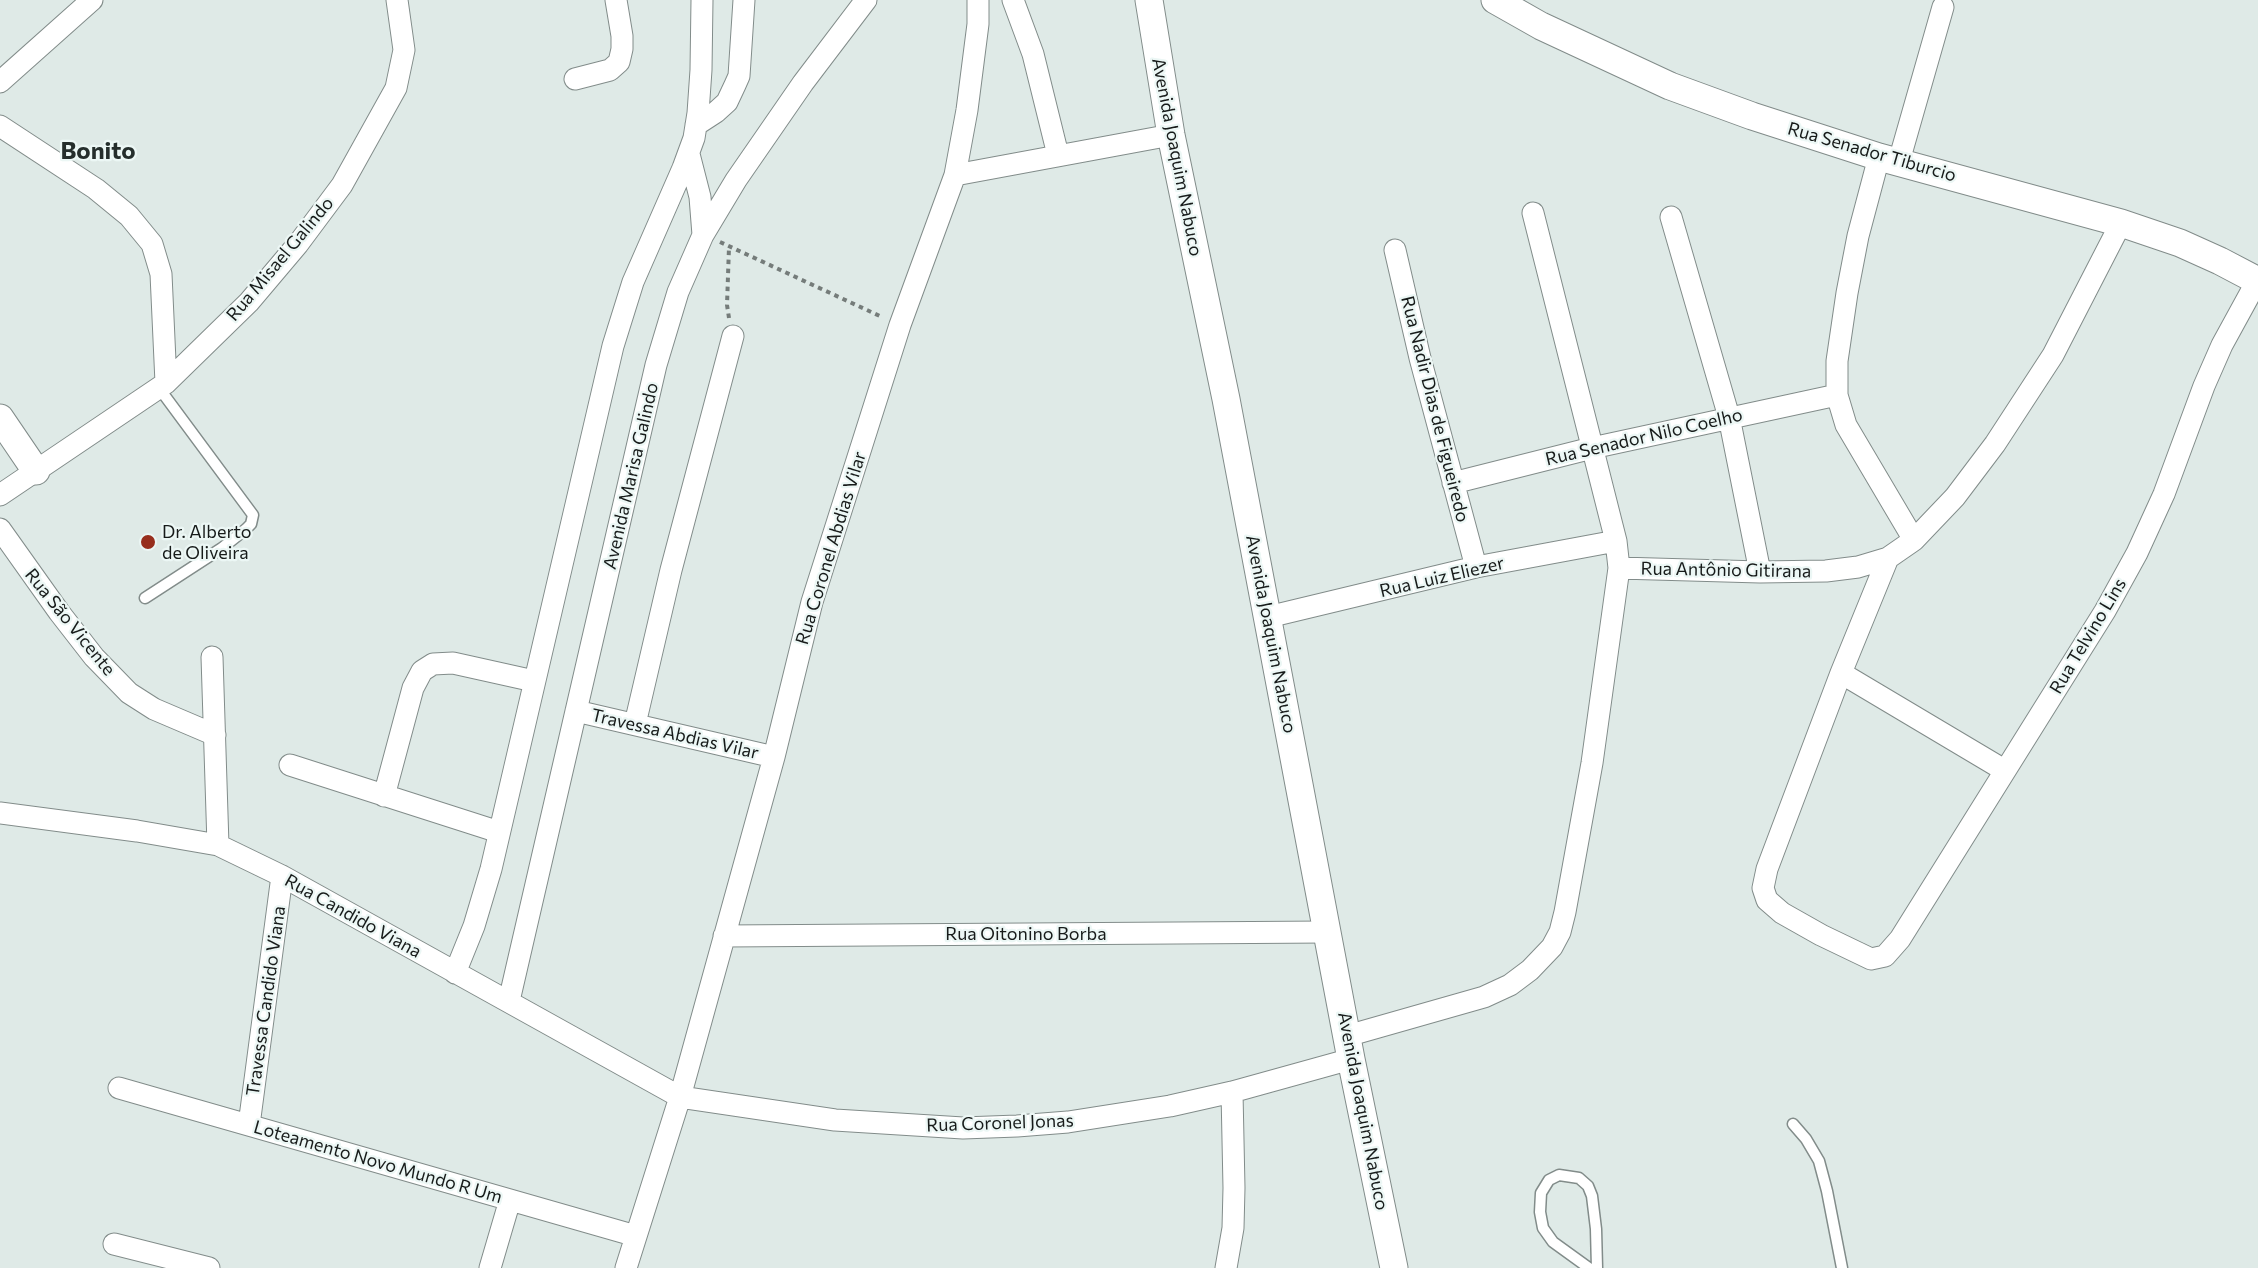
<!DOCTYPE html>
<meta charset="utf-8">
<style>
body{margin:0}
canvas{display:block;background:#dfeae7}
</style>
<canvas width="2258" height="1268"></canvas>
<script>
const ctx = document.querySelector('canvas').getContext('2d');
ctx.lineJoin = 'round';
function toPath(rows) {
  const path = new Path2D();
  for (const r of rows) {
    path.moveTo(r[0], r[1]);
    for (let i = 2; i < r.length; i += 2) path.lineTo(r[i], r[i + 1]);
  }
  return path;
}
function trace(path, color, width, dash) {
  ctx.strokeStyle = color;
  ctx.lineWidth = width;
  ctx.lineCap = dash ? 'butt' : 'round';
  ctx.setLineDash(dash || []);
  ctx.stroke(path);
}
function drawText(font, color, halo, rows, align = 'center') {
  ctx.font = font + ' Commissioner,sans-serif';
  ctx.lineWidth = 4.5;
  ctx.setLineDash([]);
  ctx.textBaseline = 'middle';
  ctx.strokeStyle = halo;
  ctx.fillStyle = color;
  for (const [text, x, y, turn = 0] of rows) {
    ctx.save();
    ctx.translate(x, y);
    ctx.rotate((+turn || 0) * Math.PI / 180);
    ctx.textAlign = isNaN(turn) ? turn : align;
    if (halo) ctx.strokeText(text, 0, 0);
    ctx.fillText(text, 0, 0);
    ctx.restore();
  }
}
const service = toPath([
 [145,598,222,548,246,529,251,524,253,515,159,388],
 [1793,1124,1806,1139,1819,1161,1827,1191,1842,1268],
 [1589,1268,1553,1242,1543,1228,1540,1212,1541,1193,1549,1180,1559,1175,1579,1178,1588,1186,1592,1196,1596,1229,1597,1268]
]);
const minor = toPath([
 [1013,0,1033,54,1058,155],
 [575,79,610,70,619,62,622,49,622,36,616,0],
 [0,82,92,0],
 [696,125,716,112,727,102,735,85,739,76,744,0],
 [0,126,96,189,129,216,152,244,161,274,166,383],
 [689,154,700,197,703,235],
 [1879,157,1858,236,1847,293,1837,361,1837,395,1846,425,1914,540],
 [1899,161,1943,7],
 [955,175,1171,135],
 [1671,217,1729,417,1760,572],
 [1395,250,1420,358,1476,567],
 [1453,483,1592,448,1837,395],
 [0,495,166,383,249,302,298,244,342,185,396,88,404,50,397,0],
 [0,529,59,612,94,657,129,693,154,709,215,735],
 [1888,558,1841,673,1767,869,1763,888,1767,900,1782,913,1821,935,1871,959,1885,956,1900,939,2105,611,2137,553,2164,494,2204,386,2222,345,2257,281],
 [1619,568,1760,572,1826,571,1858,567,1888,558,1914,540,1955,497,1995,444,2053,355,2121,223],
 [1268,617,1476,567,1616,541],
 [212,657,218,845],
 [1841,673,2004,770],
 [576,711,774,757],
 [635,724,671,570,733,336],
 [290,765,499,832],
 [384,796,413,688,422,671,433,664,453,663,534,681],
 [0,813,137,831,218,845,282,876,680,1097,835,1120,963,1128,1017,1126,1068,1122,1170,1106,1232,1092,1351,1059],
 [724,936,1327,932],
 [455,973,474,926,491,869,613,346,633,282,683,168,694,138,698,113,701,70,702,0],
 [509,1001,656,365,678,292,703,235,736,180,803,83,866,0],
 [1347,1036,1484,997,1510,985,1530,970,1552,947,1560,932,1565,912,1592,763,1619,568,1616,541,1533,213],
 [119,1088,636,1236],
 [249,1125,282,876],
 [114,1244,209,1268],
 [490,1268,510,1200],
 [626,1268,680,1097,774,757,812,602,900,325,955,175,967,110,978,24,978,0],
 [1226,1268,1233,1228,1234,1188,1232,1092]
]);
const tertiary = toPath([
 [1149,0,1171,135,1226,399,1351,1059,1394,1268],
 [1495,0,1541,26,1670,86,1752,116,1879,157,2121,223,2180,243,2220,261,2258,281],
 [0,418,36,471]
]);
trace(service, '#828c8a', 13);
trace(minor, '#828c8a', 23);
trace(tertiary, '#828c8a', 29);
trace(toPath([
 [720,242,882,317],
 [729,318,727,305,729,247]
]), '#757c7a', 4, [4.5, 4.5]);
trace(service, '#fff', 10);
trace(minor, '#fff', 21);
trace(tertiary, '#fff', 27);
for (const [x, y, r, color] of [
 [148,542,8,"#972e1d"]
]) {
  const dot = new Path2D();
  dot.arc(x, y, r, 0, 2 * Math.PI);
  ctx.fillStyle = color;
  ctx.fill(dot);
  trace(dot, '#ecf7f5', 2);
}
drawText('18px', '#171b1a', '#ecf7f5', [
 ["Rua Senador Tiburcio",1872,152,16],
 ["Avenida Joaquim Nabuco",1177,157,79],
 ["Rua Misael Galindo",280,259,-50],
 ["Rua Nadir Dias de Figueiredo",1435,409,76],
 ["Rua Senador Nilo Coelho",1644,437,-13],
 ["Avenida Marisa Galindo",631,476,-77],
 ["Rua Coronel Abdias Vilar",831,548,-73],
 ["Rua Antônio Gitirana",1726,570,1],
 ["Rua Luiz Eliezer",1442,577,-13],
 ["Rua São Vicente",70,622,51],
 ["Avenida Joaquim Nabuco",1271,634,79],
 ["Rua Telvino Lins",2088,636,-59],
 ["Travessa Abdias Vilar",675,734,13],
 ["Rua Candido Viana",353,916,29],
 ["Rua Oitonino Borba",1026,934],
 ["Travessa Candido Viana",266,1001,-82],
 ["Avenida Joaquim Nabuco",1363,1111,79],
 ["Rua Coronel Jonas",1000,1123,-2],
 ["Loteamento Novo Mundo R Um",378,1162,16]
]);
drawText('18px', '#171b1a', '#ecf7f5', [
 ["Dr. Alberto",162,532],
 ["de Oliveira",162,553]
], 'left');
drawText('bold 24px', '#252e2c', '#ecf7f5', [
 ["Bonito",98,151]
]);
</script>
